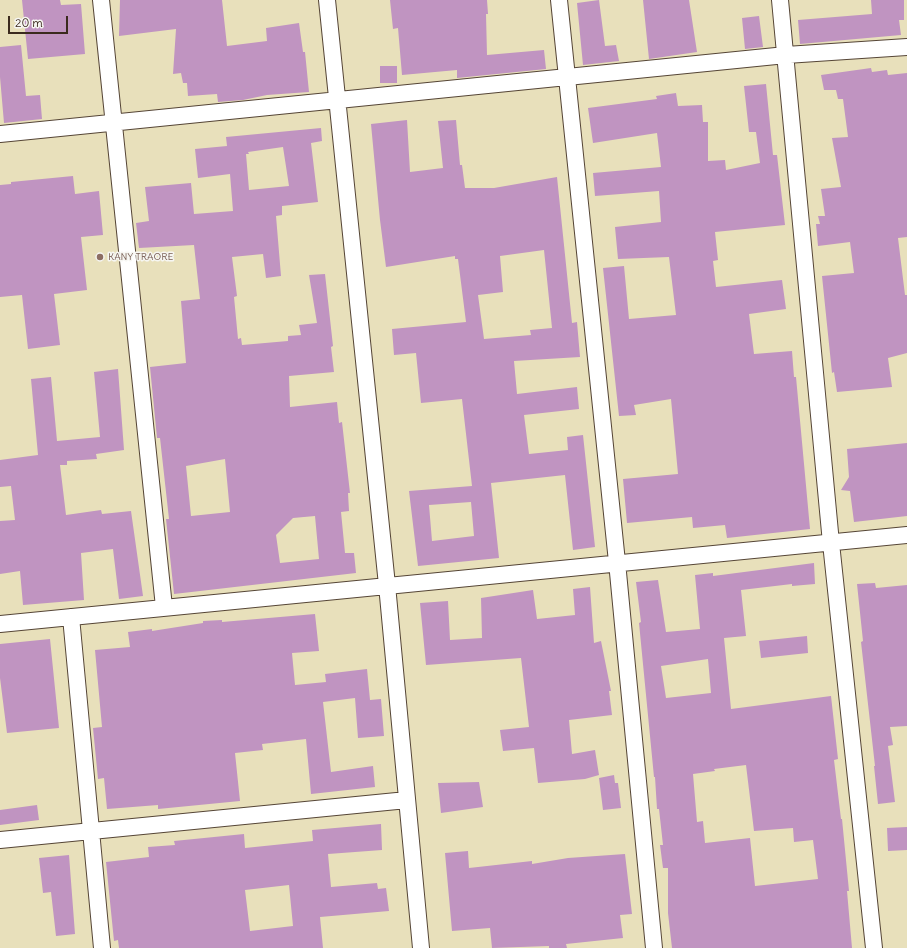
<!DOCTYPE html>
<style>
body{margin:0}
#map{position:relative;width:907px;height:948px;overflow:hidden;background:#e8e0bb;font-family:Delius,sans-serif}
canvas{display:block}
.scale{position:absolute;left:8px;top:16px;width:60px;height:18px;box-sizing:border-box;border:2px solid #3b2a1e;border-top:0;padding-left:5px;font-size:12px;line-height:14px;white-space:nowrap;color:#3b2a1e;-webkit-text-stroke:3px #f6f6f2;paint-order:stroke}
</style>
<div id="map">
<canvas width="907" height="948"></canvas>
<div class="scale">20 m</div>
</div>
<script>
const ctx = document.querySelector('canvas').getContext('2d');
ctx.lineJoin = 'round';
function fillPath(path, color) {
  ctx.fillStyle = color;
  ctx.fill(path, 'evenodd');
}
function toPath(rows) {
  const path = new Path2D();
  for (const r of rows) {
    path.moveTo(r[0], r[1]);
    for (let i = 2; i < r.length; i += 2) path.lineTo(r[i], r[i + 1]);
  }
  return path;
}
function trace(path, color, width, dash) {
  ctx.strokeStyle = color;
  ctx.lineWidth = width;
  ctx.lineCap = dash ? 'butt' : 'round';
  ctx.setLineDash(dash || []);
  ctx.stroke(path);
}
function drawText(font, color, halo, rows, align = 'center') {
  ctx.font = font + ' Delius,sans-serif';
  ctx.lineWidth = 3;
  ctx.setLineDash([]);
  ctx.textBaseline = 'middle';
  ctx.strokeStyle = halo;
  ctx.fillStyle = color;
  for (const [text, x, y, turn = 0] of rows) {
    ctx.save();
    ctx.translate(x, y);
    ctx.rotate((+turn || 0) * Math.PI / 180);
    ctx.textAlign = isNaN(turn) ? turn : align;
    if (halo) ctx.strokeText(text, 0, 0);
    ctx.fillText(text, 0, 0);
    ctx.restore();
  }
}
fillPath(toPath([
 [22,0,60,0,61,5,81,4,85,54,28,59],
 [120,0,222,0,227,46,267,41,266,28,299,23,303,52,305,52,309,92,267,95,243,100,218,102,217,94,188,96,187,83,183,83,181,73,173,74,176,29,119,36],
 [390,0,487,0,488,14,486,14,487,55,544,50,546,69,457,78,457,70,402,75,398,28,393,29],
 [599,0,605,46,616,45,619,61,583,65,577,3],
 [643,0,689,0,697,52,649,59],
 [871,0,904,0,904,20,899,20,901,35,800,44,798,20,872,14],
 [759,16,763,47,745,49,742,18],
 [21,45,26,96,40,95,42,119,4,123,0,77,0,47],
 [380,66,397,66,397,83,380,83],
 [871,68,872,72,887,70,888,75,907,73,907,237,898,238,905,295,907,295,907,353,888,358,892,387,837,392,834,372,832,373,822,276,854,273,850,242,818,246,816,224,820,224,818,216,825,216,821,189,841,187,832,138,848,137,843,99,838,99,836,90,824,90,821,75],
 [766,84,773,155,777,155,785,225,715,232,718,260,713,261,716,287,782,280,786,309,749,314,754,354,792,351,794,377,796,377,810,529,727,538,725,525,693,528,692,517,627,523,623,479,678,474,671,399,634,405,636,415,619,416,603,268,624,266,629,319,676,315,669,257,618,259,615,227,661,222,659,191,595,196,593,173,661,167,657,133,593,143,588,108,657,99,656,96,676,93,678,106,702,105,703,122,708,122,708,161,725,160,726,170,760,163,756,132,749,132,744,86],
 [407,120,410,172,443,168,438,121,456,120,460,165,462,165,465,188,494,188,557,177,572,323,577,322,580,357,514,361,517,394,577,387,579,409,524,415,529,454,568,450,567,437,583,435,595,547,573,550,565,475,491,483,499,558,418,566,409,491,472,486,462,399,421,403,416,353,394,355,392,329,466,322,458,259,455,259,455,256,386,267,380,220,371,124],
 [544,250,552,328,530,330,531,335,484,339,478,295,503,292,500,256],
 [471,502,474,536,432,541,429,505],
 [321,128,322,141,311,143,318,202,282,206,282,215,276,216,281,276,266,278,263,254,232,257,237,296,234,297,238,339,241,338,242,345,288,341,288,336,301,335,299,325,317,323,309,275,325,274,333,346,331,347,334,372,289,376,290,407,337,402,339,423,342,422,350,493,348,493,349,511,341,512,345,553,354,553,356,573,174,594,166,519,169,519,160,438,157,438,150,367,186,363,181,301,200,299,194,245,139,248,136,223,149,221,145,187,191,183,194,214,233,211,230,174,198,178,195,149,227,146,226,137],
 [283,147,289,186,249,190,246,154,249,154,248,152],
 [225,459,230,512,191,516,186,466],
 [315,516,319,559,280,563,276,535,293,518],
 [73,176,75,194,99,191,103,235,81,237,87,290,54,294,60,345,28,349,22,295,0,297,0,185,11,184,11,182],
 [118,369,124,450,96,454,97,459,67,461,67,465,60,465,66,515,101,510,102,514,131,511,143,596,119,599,113,549,81,553,84,600,23,605,20,571,0,574,0,521,15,520,11,486,0,487,0,460,38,455,31,379,51,377,57,441,100,437,94,372],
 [907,443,907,516,854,522,850,491,841,490,849,477,847,449],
 [814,563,815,584,792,586,792,584,741,590,746,636,724,638,731,709,831,696,838,759,834,760,841,819,842,819,849,891,847,891,852,948,672,948,668,913,668,868,663,868,660,845,663,845,659,809,657,809,655,777,654,777,639,623,641,622,636,582,658,580,666,632,700,629,695,575,713,573,713,576],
 [708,659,711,693,666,698,661,666],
 [746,765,754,831,793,828,794,842,813,840,818,879,755,886,750,838,705,843,703,821,697,822,693,774,715,771,714,769],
 [875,583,876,588,907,585,907,726,890,727,893,745,888,746,895,802,878,804,874,766,875,766,861,642,863,641,857,584],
 [590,587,594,643,601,641,611,691,609,691,612,715,569,720,572,754,595,750,599,775,585,779,538,783,534,748,503,751,500,730,529,727,521,658,426,665,420,603,448,601,450,640,482,638,481,598,533,590,537,619,575,615,573,589],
 [315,614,319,651,292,653,295,685,326,682,325,674,367,669,370,700,381,699,384,736,358,738,355,698,323,702,331,772,373,766,375,787,311,794,306,739,262,744,263,750,235,753,240,801,158,809,158,805,107,809,104,778,98,779,93,728,102,727,95,650,130,647,128,632,152,629,152,631,203,623,203,621,222,620,222,622],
 [807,636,808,653,761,658,759,641],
 [50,639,59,728,7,733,0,678,0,644],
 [614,775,615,783,618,783,621,808,603,810,599,778],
 [479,782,483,807,441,813,438,783],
 [37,805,39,820,0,825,0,810],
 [381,824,382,850,328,854,331,887,377,883,378,889,386,888,389,911,320,917,323,948,119,948,118,940,114,941,106,862,149,857,148,847,175,845,174,841,244,834,245,848,313,841,312,830],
 [289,885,293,926,250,931,245,890],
 [907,827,907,850,888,851,887,828],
 [468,851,469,868,532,861,532,864,568,858,625,854,632,914,620,915,623,938,566,944,567,948,549,948,549,946,492,948,490,928,452,931,445,853],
 [69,855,75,934,56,936,51,892,43,893,39,858]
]), '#c094c1');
const minor = toPath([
 [101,0,164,607],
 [327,0,387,585,421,948],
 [559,0,617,562,654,948],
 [780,0,831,543,874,948],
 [0,134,786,55,907,47],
 [71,617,102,948],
 [0,624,907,535],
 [0,840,407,800]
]);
trace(minor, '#554536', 18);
trace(minor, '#fff', 16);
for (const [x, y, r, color] of [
 [100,257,4,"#8d6e63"]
]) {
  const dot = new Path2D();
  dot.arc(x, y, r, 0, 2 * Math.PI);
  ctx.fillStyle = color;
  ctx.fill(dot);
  trace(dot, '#f6f6f2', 1.5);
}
drawText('10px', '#785e54', '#f6f6f2', [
 ["KANY TRAORE",108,257]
], 'left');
</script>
